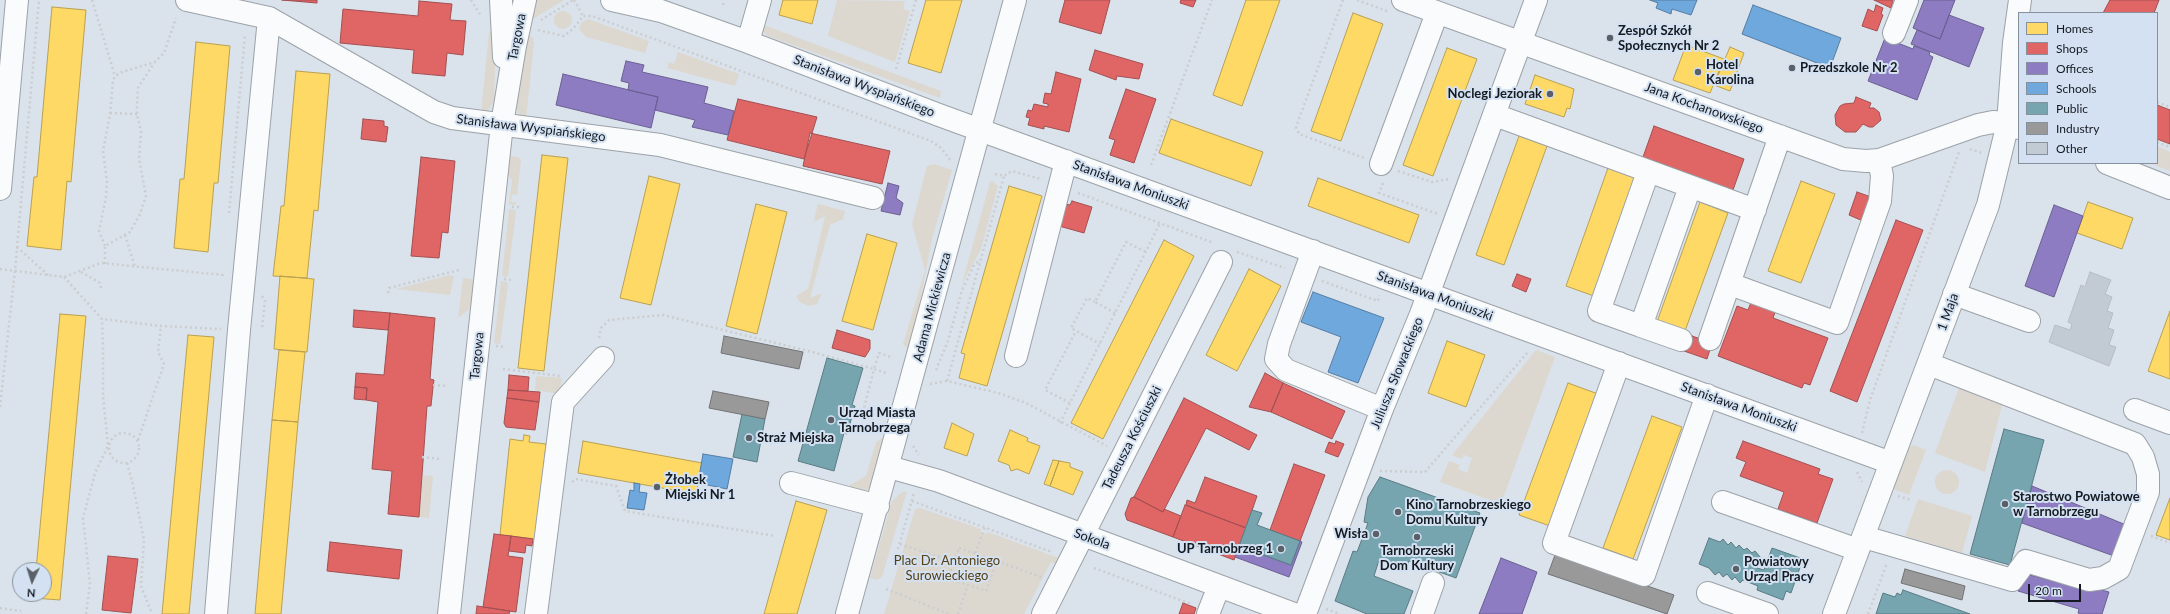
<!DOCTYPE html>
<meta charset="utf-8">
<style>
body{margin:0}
#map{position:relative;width:2170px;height:614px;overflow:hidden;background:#dae2eb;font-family:Lato,sans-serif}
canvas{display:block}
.legend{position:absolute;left:2018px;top:12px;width:140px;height:152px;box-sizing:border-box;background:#d3e1f2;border:1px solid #87919e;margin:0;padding:5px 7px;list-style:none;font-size:12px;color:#151a20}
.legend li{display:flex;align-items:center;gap:8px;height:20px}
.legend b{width:20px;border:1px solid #87919e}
.north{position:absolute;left:12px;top:562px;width:40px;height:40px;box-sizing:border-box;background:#d3e1f2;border:1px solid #87919e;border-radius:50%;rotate:184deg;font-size:11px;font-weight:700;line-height:16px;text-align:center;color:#151a20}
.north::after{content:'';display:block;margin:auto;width:14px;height:18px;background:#5a6067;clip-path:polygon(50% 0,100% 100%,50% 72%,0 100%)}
.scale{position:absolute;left:2028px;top:584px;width:53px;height:18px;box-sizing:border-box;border:2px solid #151a20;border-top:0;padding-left:5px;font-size:12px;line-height:14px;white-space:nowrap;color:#151a20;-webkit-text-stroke:3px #d3e1f2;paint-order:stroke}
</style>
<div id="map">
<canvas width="2170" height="614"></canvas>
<ul class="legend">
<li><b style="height:11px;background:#ffd966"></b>Homes</li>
<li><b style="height:11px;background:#e06666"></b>Shops</li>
<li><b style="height:11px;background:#8e7cc3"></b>Offices</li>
<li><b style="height:11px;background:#6fa8dc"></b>Schools</li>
<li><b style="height:11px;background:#76a5af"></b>Public</li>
<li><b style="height:11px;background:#999"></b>Industry</li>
<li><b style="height:11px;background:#c2cbd4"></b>Other</li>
</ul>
<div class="north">N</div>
<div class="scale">20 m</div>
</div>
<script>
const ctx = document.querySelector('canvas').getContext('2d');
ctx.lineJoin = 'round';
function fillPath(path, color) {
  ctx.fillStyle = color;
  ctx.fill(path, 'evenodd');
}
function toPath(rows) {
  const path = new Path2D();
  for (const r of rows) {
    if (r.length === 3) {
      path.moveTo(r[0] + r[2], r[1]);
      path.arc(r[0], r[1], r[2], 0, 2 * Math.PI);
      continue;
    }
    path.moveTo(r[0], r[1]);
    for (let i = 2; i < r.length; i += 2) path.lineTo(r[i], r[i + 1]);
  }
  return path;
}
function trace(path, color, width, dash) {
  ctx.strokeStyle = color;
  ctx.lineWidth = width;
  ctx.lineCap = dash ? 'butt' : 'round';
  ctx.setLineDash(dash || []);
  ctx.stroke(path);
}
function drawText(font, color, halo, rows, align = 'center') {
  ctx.font = font + ' Lato,sans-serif';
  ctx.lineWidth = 4;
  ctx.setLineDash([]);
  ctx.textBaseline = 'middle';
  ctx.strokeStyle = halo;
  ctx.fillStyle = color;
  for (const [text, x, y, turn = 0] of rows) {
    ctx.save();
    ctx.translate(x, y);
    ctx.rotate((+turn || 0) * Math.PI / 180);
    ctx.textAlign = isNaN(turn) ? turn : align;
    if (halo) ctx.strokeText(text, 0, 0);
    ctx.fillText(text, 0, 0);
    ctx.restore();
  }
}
fillPath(toPath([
 [535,0,564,0,528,22],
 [837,0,905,1,903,9,910,11,895,62,828,36],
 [563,20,9],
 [588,19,649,41,645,53,586,37,579,29,581,23],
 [761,24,941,91,940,98,768,36,763,31],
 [492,31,496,32,494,100,489,109,481,113,489,33],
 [528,34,533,38,534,43,526,119,519,114,515,103],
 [678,52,739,74,735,86,667,68,669,62,674,64],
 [2157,146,2170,152,2170,171,2150,163,2157,163],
 [507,156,518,157,521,160,517,195,512,194,511,202,517,203,515,205,509,204,512,180,505,171],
 [934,164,952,170,932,239,912,344,907,348,903,344,925,270,912,224,927,166],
 [992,181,998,186,981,249,962,284,990,182],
 [818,204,845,211,843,219,830,225,810,298,820,294,821,295,817,304,809,306,800,302,796,296,808,289,825,216,816,221,814,220],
 [509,209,515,210,516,212,508,276,507,277,502,276],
 [450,275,454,277,450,295,396,289],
 [463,278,471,279,474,282,471,308,458,318],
 [501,281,507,282,508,285,500,344,494,343],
 [1536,350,1555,357,1501,504,1440,482,1449,461,1460,465,1458,469,1467,473,1472,458,1464,455,1462,459,1452,455],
 [536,376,562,378,560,394,535,390],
 [1960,385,2003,401,1985,472,1935,453],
 [882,438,886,438,872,486,865,492,847,490,850,485,866,476,876,442],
 [1913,445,1926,450,1909,495,1893,489,1908,448],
 [1947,482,12],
 [423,475,433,476,429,518,419,517],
 [907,491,882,577,877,580,870,578,892,501,901,493],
 [1918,499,1972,516,1962,553,1905,536],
 [920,508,981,529,980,532,987,534,988,532,1064,560,1061,565,1051,562,1024,614,884,614,915,509]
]), '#dcd8d0');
const homes = toPath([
 [783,0,818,0,812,24,779,15,783,0],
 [926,0,962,0,941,73,908,63,926,0],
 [1246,0,1280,0,1242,106,1213,95,1246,0],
 [52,7,86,10,71,182,67,181,61,250,27,246,34,177,37,177,52,7],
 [1353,13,1383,24,1341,141,1311,131,1353,13],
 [196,42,230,46,218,183,214,183,208,252,174,248,180,179,184,179,196,42],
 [1686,45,1724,59,1710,93,1673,80,1686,45],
 [1730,47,1744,53,1730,91,1714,85,1730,47],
 [1447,48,1477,59,1433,176,1403,165,1447,48],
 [296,71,330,74,318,211,314,210,307,278,273,276,281,206,284,206,296,71],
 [1535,75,1574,89,1570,109,1567,108,1564,117,1525,104,1535,75],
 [1171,119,1263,152,1251,186,1159,153,1171,119],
 [1519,136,1547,146,1504,265,1476,255,1519,136],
 [542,155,568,158,544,371,518,368,542,155],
 [1608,168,1637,178,1594,296,1566,286,1608,168],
 [649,176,680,184,651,305,620,298,649,176],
 [1318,178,1419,215,1409,243,1308,206,1318,178],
 [1801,181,1835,194,1801,283,1768,271,1801,181],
 [1009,186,1042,196,987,386,959,378,965,354,961,353,1009,186],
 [1700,202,1728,213,1685,331,1657,322,1700,202],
 [2088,202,2133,218,2122,249,2077,233,2088,202],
 [756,204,787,212,757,334,726,326,756,204],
 [867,234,897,243,873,330,842,321,867,234],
 [1164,240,1194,256,1103,439,1071,423,1164,240],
 [1249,269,1281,286,1237,371,1206,355,1249,269],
 [280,276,314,279,307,352,274,349,280,276],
 [2170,311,2170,379,2148,371,2170,311],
 [60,314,86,316,60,600,34,598,34,594,44,594,44,570,36,570,60,314],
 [188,335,214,337,189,614,162,614,188,335],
 [1447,341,1485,355,1466,407,1428,393,1447,341],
 [279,350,305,352,298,422,272,420,279,350],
 [1568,383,1598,394,1550,526,1519,515,1568,383],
 [1652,416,1682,427,1633,559,1603,548,1652,416],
 [272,420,298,422,281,614,255,614,272,420],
 [952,423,974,434,967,456,944,448,952,423],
 [1010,430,1028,438,1027,441,1040,446,1029,474,1017,469,1011,471,1009,465,998,461,1010,430],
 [524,435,530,436,529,442,546,444,536,539,500,535,510,439,523,441,524,435],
 [583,441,702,463,696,494,578,473,583,441],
 [1053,460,1059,461,1050,486,1044,484,1053,460],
 [1059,461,1070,463,1070,467,1083,472,1073,495,1050,486,1059,461],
 [2170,498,2170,540,2156,535,2170,498],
 [796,501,827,510,797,614,764,614,796,501]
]);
fillPath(homes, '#ffd966');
trace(homes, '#b9a051', 1);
const shops = toPath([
 [282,0,317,0,317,3,282,0],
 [1065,0,1110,0,1101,34,1059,22,1065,0],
 [1181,0,1196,0,1193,7,1180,3,1181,0],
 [1874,0,1893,0,1891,8,1874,0],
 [2110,0,2159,0,2154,13,2103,13,2110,0],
 [419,1,452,4,450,20,466,21,463,55,447,53,445,76,412,73,414,50,340,43,343,9,418,16,419,1],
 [1876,5,1883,8,1881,14,1883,15,1877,31,1862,26,1868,9,1874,12,1876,5],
 [1095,50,1143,64,1139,79,1117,76,1116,80,1089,70,1095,50],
 [1056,72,1081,79,1069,132,1044,126,1044,129,1028,125,1030,118,1026,117,1028,110,1032,111,1034,104,1048,107,1048,104,1043,103,1045,93,1051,94,1056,72],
 [1126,89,1156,99,1134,163,1110,155,1115,140,1109,138,1126,89],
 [1856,97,1871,103,1869,108,1874,108,1879,112,1881,120,1873,127,1869,127,1863,124,1856,132,1845,132,1836,125,1835,115,1840,106,1844,104,1854,103,1856,97],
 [738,99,817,117,804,159,727,140,738,99],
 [2157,105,2170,110,2170,144,2157,139,2157,105],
 [363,119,384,121,384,126,388,127,386,142,361,139,363,119],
 [1654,126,1744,159,1733,190,1643,157,1654,126],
 [810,133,890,151,882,184,803,166,810,133],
 [421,157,455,161,448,233,442,232,439,258,411,256,421,157],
 [1857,192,1871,197,1863,221,1849,215,1857,192],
 [1072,201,1092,207,1084,233,1059,226,1065,204,1070,205,1072,201],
 [1896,220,1923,230,1857,402,1830,391,1896,220],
 [1517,274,1531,279,1526,292,1512,286,1517,274],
 [1752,300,1776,309,1773,318,1828,338,1810,385,1804,383,1802,388,1718,356,1737,306,1748,310,1752,300],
 [354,310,390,313,388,330,353,327,354,310],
 [390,313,435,318,430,379,434,380,433,387,431,406,427,406,419,517,388,514,392,471,372,469,378,402,366,400,367,388,355,387,356,373,384,375,390,313],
 [837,330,870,340,870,349,865,357,832,348,837,330],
 [1692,336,1712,343,1707,359,1684,351,1688,339,1692,336],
 [1265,373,1283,383,1271,412,1249,407,1265,373],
 [509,375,529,377,528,391,508,390,509,375],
 [1283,383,1345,411,1332,439,1271,412,1283,383],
 [355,387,367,388,366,400,354,399,355,387],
 [508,390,540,392,539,402,507,398,508,390],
 [507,398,539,402,535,430,506,427,504,423,507,398],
 [1184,398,1257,435,1249,450,1206,428,1163,512,1134,497,1184,398],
 [1336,441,1344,444,1338,457,1325,452,1329,442,1335,444,1336,441],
 [1743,441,1820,469,1818,474,1833,479,1817,523,1778,509,1784,492,1740,476,1746,462,1736,458,1743,441],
 [1294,464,1325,475,1300,541,1270,530,1294,464],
 [1205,477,1257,496,1246,528,1186,505,1187,500,1195,503,1205,477],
 [1134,497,1163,512,1164,509,1181,516,1173,537,1127,520,1125,514,1131,498,1134,497],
 [1185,505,1246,528,1234,560,1173,537,1185,505],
 [494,534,511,536,508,556,523,558,516,612,483,607,494,534],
 [511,536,533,539,532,546,526,545,525,553,509,551,511,536],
 [330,542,402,550,399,579,327,571,330,542],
 [108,556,138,559,131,613,102,610,108,556],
 [1183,603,1196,608,1194,614,1179,614,1183,603],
 [477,606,510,611,509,614,476,614,477,606]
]);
fillPath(shops, '#e06666');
trace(shops, '#a34f51', 1);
const offices = toPath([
 [1924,0,1955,0,1940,39,1913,28,1924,0],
 [1949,15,1984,28,1969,67,1911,44,1917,30,1940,39,1949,15],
 [1885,38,1913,49,1914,46,1930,52,1929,55,1933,57,1917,100,1868,81,1885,38],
 [626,61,644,65,642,72,708,87,704,103,734,111,728,135,692,127,695,120,655,110,658,97,628,90,629,83,621,81,626,61],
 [563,74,658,97,651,128,556,105,563,74],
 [888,183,899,186,896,198,903,203,900,215,881,211,888,183],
 [2054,205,2083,216,2054,297,2025,286,2054,205],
 [2032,486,2126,525,2114,556,2022,523,2032,486],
 [1300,541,1302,542,1289,577,1235,557,1239,546,1291,565,1300,541],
 [1501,558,1537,572,1522,614,1479,614,1501,558],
 [2022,573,2084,589,2085,586,2109,592,2102,614,2080,614,2078,613,2079,609,2018,591,2022,573]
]);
fillPath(offices, '#8e7cc3');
trace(offices, '#6a5f92', 1);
const schools = toPath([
 [1650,0,1697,0,1691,15,1672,9,1671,14,1656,8,1658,3,1650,0],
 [1753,5,1841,38,1830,68,1742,34,1753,5],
 [1313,292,1384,318,1358,383,1328,372,1341,337,1301,322,1313,292],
 [703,454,733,459,727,489,698,483,703,454],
 [634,483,640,484,639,492,647,493,644,510,627,508,630,490,634,491,634,483]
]);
fillPath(schools, '#6fa8dc');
trace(schools, '#547da4', 1);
const public = toPath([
 [827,358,863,368,852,405,855,406,847,434,844,433,834,471,798,461,827,358],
 [742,414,765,419,757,462,733,457,742,414],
 [2004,429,2044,440,2010,565,1970,554,2004,429],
 [1380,477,1480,513,1456,578,1409,561,1406,570,1379,560,1374,576,1413,591,1404,614,1367,614,1335,601,1353,551,1357,552,1368,523,1364,522,1368,497,1380,477],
 [1252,510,1262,513,1257,525,1300,541,1291,565,1239,546,1252,510],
 [1709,538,1720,542,1723,539,1728,545,1731,542,1736,548,1739,545,1744,550,1747,548,1752,553,1755,551,1761,558,1757,568,1764,570,1772,548,1803,559,1791,593,1786,591,1783,600,1757,590,1758,586,1743,580,1740,583,1735,577,1732,580,1727,574,1723,577,1719,572,1715,575,1709,568,1699,564,1709,538],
 [1903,590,1970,614,1876,614,1883,593,1895,597,1897,593,1901,595,1903,590]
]);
fillPath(public, '#76a5af');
trace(public, '#597b84', 1);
const industry = toPath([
 [724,336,803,352,799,369,721,353,724,336],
 [713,391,769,402,765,419,709,408,713,391],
 [1555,555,1674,595,1667,614,1548,574,1555,555],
 [1905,569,1965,586,1962,600,1901,583,1905,569]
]);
fillPath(industry, '#999');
trace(industry, '#717375', 1);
const building = toPath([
 [2090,272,2111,280,2105,294,2112,297,2107,311,2113,313,2108,328,2114,330,2109,345,2116,347,2109,366,2049,342,2055,325,2070,330,2072,324,2068,322,2081,285,2085,287,2090,272]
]);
fillPath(building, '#c2cbd4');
trace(building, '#b6bcc3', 1);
const minor = toPath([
 [187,0,269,18,434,112,452,118,660,145,873,198],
 [501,0,504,57],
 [612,0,661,11,748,42,939,115,1891,463],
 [1403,0,1843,159,1866,161,1879,160,1978,125,1993,122,2008,123,2019,128],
 [1894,33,1907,0],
 [748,42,760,0],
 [1495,115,1755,210],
 [2107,163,2170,188],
 [1381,164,1437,13],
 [1648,172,1599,311,1641,326,1690,187],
 [0,189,17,0],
 [1313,251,1279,344,1276,359,1286,370,1382,409],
 [1730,284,1837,323,1880,201,1882,176,1879,160],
 [1954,294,2029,321],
 [1641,326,1681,340],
 [1710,339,1780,136],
 [1016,356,1066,161],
 [1619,363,1554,543,1644,575,1707,395],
 [2135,410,2170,423],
 [889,467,939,481,1294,614],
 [791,483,878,506],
 [1723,502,1858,550],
 [1864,537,2012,580,2026,561,2089,580,2103,578,2119,569,2148,492,2148,474,2143,457,2135,444,1929,364],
 [1708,593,1767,614],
 [216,614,239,330,269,18],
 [449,614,502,124,515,46,525,0],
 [536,614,563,402,603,358],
 [847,614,1015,0],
 [1043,614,1221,262],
 [1208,614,1219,586],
 [1305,614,1382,409,1421,314,1536,0],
 [1422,614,1433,583],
 [1834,614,1988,205,2008,123,2014,43,2020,0]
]);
trace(minor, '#9ca2a9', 24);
trace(toPath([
 [92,0,115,76],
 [471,0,481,16],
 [574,0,583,16],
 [1343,0,1296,127,1299,134,1364,158],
 [1357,0,1387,11],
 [723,5,724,0],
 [541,20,573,0],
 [538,30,564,36,574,28,583,16,592,16,931,141,941,148,951,161],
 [896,69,916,0],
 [2157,102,2170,107],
 [110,113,137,114],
 [2157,142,2170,147],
 [1970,149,1982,153],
 [1151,165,1212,0],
 [1398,171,1432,182,1449,179],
 [995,174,1004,176,1012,171,1041,179],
 [1383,183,1379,193,1438,214],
 [1078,193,1214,243],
 [512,207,520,207],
 [229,213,245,35],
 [125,235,135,267],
 [105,246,99,231,106,197,107,181,103,151,110,115,113,81,115,76,122,72,155,62,164,53,176,18],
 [17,247,48,275],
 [1237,252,1285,268],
 [105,264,105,246,130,232,140,214,146,196,139,159,141,131,137,115,137,105,138,88,154,63],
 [0,269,64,277,101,263,223,275,223,272],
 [81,272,100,283,102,291],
 [64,277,102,319,161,326,221,329],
 [504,279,512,280],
 [1322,281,1378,301,1379,295],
 [388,293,389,288,459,270],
 [262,296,265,301,262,329],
 [1095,302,1087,298,1071,328,1100,344],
 [1115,313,1095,302,1126,242,1146,252],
 [599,338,601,328,609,320,663,315,812,352,874,369,879,353,891,357],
 [496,346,505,347],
 [503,369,560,376],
 [936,370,948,341,962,290,974,265,980,260],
 [947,381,1004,176],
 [930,384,947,381,998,393,1026,403,1107,446],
 [433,385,448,386],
 [1070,403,1045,390,1076,331],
 [0,407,15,270,39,0],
 [873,419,868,415,864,408,874,369,886,373],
 [1060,423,1160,223],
 [124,448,15],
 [1862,433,1870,400,1959,152],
 [138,440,164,364,158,352,161,326],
 [913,446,919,455],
 [422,457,440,459],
 [127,463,132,481,144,540,141,586,152,614],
 [1380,471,1425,472,1528,352],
 [1857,472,1862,482],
 [572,482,576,479,616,486,625,511,775,536],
 [1898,496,1911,500],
 [912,501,1052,552],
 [2151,536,2170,543],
 [900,544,954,562],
 [959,548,997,561,986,591,948,578,959,548],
 [898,549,914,493],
 [975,553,985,527],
 [997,561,1041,577],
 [1094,568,1191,604],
 [886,589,949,614],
 [0,608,21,611],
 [1326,609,1340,614],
 [86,614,90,584,83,518,95,473,108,446,103,395,103,345,102,319],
 [958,614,968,585],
 [1868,614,1887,563]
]), '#cbcdcf', 2.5, [2, 3]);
trace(minor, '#f9fbfc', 22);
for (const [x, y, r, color] of [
 [1610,38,4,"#5a6067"],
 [1792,68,4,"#5a6067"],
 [1698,72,4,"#5a6067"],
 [1550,94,4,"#5a6067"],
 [831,420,4,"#5a6067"],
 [749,438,4,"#5a6067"],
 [657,487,4,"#5a6067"],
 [2005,504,4,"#5a6067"],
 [1398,512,4,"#5a6067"],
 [1376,534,4,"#5a6067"],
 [1417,537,4,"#5a6067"],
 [1281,549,4,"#5a6067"],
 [1736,569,4,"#5a6067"]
]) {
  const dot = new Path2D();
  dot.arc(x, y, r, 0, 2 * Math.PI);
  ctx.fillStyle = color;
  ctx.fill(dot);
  trace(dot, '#d3e1f2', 1.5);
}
drawText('bold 13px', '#151a20', '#d3e1f2', [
 ["Zespół Szkół",1618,31],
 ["Społecznych Nr 2",1618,46],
 ["Hotel",1706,65],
 ["Karolina",1706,80],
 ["Przedszkole Nr 2",1800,68],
 ["Noclegi Jeziorak",1542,94,"right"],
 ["Urząd Miasta",839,413],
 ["Tarnobrzega",839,428],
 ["Straż Miejska",757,438],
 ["Żłobek",665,480],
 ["Miejski Nr 1",665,495],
 ["Starostwo Powiatowe",2013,497],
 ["w Tarnobrzegu",2013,512],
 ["Kino Tarnobrzeskiego",1406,505],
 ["Domu Kultury",1406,520],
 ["Wisła",1368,534,"right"],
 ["UP Tarnobrzeg 1",1273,549,"right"],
 ["Tarnobrzeski",1417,551,"center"],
 ["Dom Kultury",1417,566,"center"],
 ["Powiatowy",1744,562],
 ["Urząd Pracy",1744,577]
], 'left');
drawText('13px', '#151a20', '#d3e1f2', [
 ["Targowa",517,37,-79],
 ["Stanisława Wyspiańskiego",864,86,21],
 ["Jana Kochanowskiego",1704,108,20],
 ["Stanisława Wyspiańskiego",531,128,7],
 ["Stanisława Moniuszki",1131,185,20],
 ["Stanisława Moniuszki",1435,296,20],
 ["Adama Mickiewicza",932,307,-75],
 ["1 Maja",1948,312,-70],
 ["Targowa",477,356,-84],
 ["Juliusza Słowackiego",1397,373,-68],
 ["Stanisława Moniuszki",1739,407,20],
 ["Tadeusza Kościuszki",1132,438,-63],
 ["Sokola",1092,539,20]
]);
drawText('13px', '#553f13', '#d3e1f2', [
 ["Plac Dr. Antoniego",947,561],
 ["Surowieckiego",947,576]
]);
</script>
